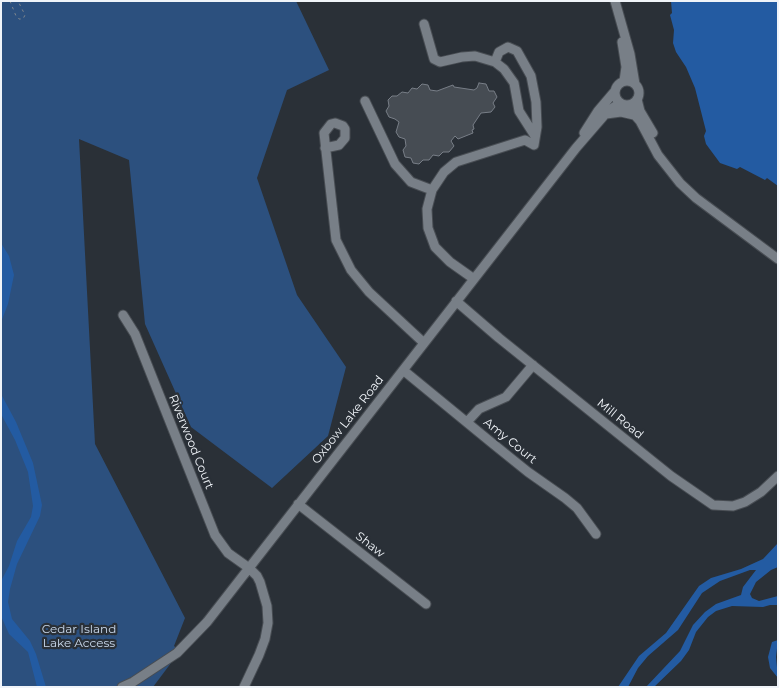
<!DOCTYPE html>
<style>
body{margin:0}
#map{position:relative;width:779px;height:688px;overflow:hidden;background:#2a3037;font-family:Montserrat,sans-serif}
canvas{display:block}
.frame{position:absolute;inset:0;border:2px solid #f0f4f9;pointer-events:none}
</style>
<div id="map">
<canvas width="779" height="688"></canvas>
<div class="frame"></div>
</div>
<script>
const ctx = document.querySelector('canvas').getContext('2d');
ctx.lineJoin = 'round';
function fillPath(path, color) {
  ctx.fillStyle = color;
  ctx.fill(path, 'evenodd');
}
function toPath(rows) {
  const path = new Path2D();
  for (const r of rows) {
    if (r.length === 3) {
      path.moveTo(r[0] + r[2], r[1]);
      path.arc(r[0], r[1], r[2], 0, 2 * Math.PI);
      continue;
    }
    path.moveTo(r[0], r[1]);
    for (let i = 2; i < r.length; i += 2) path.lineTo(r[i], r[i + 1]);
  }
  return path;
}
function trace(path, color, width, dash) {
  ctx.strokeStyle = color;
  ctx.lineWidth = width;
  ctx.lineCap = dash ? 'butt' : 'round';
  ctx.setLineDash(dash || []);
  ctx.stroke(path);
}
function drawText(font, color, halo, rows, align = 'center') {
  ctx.font = font + ' Montserrat,sans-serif';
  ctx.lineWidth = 4.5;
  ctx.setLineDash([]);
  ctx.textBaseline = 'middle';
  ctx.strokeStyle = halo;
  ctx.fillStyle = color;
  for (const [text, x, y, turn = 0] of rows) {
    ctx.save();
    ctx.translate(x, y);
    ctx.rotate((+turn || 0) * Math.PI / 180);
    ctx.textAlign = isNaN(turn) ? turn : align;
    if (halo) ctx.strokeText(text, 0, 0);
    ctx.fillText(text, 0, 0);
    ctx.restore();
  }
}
fillPath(toPath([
 [1,1,296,1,329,70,287,90,257,178,297,295,346,367,328,436,272,488,191,427,145,324,129,160,79,139,95,444,185,618,174,646,180,651,153,687,1,687]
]), '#2c507e');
fillPath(toPath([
 [671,1,778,1,778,186,767,178,765,180,740,167,737,169,720,163,706,144,704,136,706,131,695,88,686,67,676,52,673,43,674,30,670,15,672,13],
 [1,243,9,256,14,275,8,304,1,322],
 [1,394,16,422,33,463,42,505,40,516,17,564,10,589,8,602,12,619,30,641,36,654,46,687,37,687,28,652,9,634,1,616,1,581,9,566,17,541,31,517,33,506,28,472,15,440,1,414],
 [778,543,778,567,771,570,756,582,750,594,752,598,759,601,778,596,778,605,770,605,763,607,732,606,716,611,708,617,696,632,689,650,681,661,654,687,646,687,680,651,693,625,705,612,716,604,741,595,743,587,756,570,750,570,720,581,702,593,678,630,648,656,638,668,628,687,618,687,639,656,666,633,699,586,711,578,741,569,763,559],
 [778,640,776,657,778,678,770,668,768,657,772,642]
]), '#235ba2');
const building = toPath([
 [479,83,486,84,489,91,494,91,497,97,493,103,495,107,491,112,481,113,473,125,474,129,472,130,473,133,458,139,455,136,451,141,454,146,449,152,443,152,439,156,433,155,429,160,423,160,419,164,413,163,411,158,405,157,403,150,406,146,405,139,399,137,396,132,399,122,395,119,389,117,386,111,389,106,388,100,392,96,397,96,402,92,408,93,412,88,417,89,422,84,428,85,430,90,437,91,453,85,454,87,474,90,477,88,479,83]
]);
fillPath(building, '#464c53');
trace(building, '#787e87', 1);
const minor = toPath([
 [615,1,630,54,635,84],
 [424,24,434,59,440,62,462,57,475,56,495,62,504,69,514,83,519,111,535,136],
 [622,42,626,67,624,81],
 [627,93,12],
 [637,99,640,111,653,133],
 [365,101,395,164,411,182,432,190],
 [626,105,640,121,658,155,680,183,696,198,778,259],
 [606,114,621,112,634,115],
 [584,133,598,111,615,91],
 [325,148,339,145,345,138,345,129,343,126,335,123,331,124,324,133,327,160,336,240,351,270,369,292,424,343],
 [474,279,450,262,435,247,428,228,427,209,432,190,444,172,456,162,525,140,534,145,537,127,536,102,531,76,517,51,508,47,499,52,495,62],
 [456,301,499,338,671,476,713,505,733,506,745,502,761,492,778,476],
 [123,315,135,334,215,535,228,553,249,568,257,576,260,582,267,606,268,623,265,639,259,655,244,687],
 [403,370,492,443,528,472,565,498,577,508,596,534],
 [467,422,479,409,506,397,533,365],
 [298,504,426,604],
 [122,687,133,682,177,653,207,622,576,148,608,111,620,103]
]);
trace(minor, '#484d53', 11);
trace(toPath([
 [10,1,16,16,19,19,23,19,25,15,18,1]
]), '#81878d', 1, [2.5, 4]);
trace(minor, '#787f87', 9);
drawText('12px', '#f0f4f9', '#2a3037', [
 ["Mill Road",620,419,39],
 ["Oxbow Lake Road",348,420,-52],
 ["Amy Court",510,441,39],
 ["Riverwood Court",191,442,68],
 ["Shaw",370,545,38]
]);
drawText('12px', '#cad9ec', '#2a3037', [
 ["Cedar Island",79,629],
 ["Lake Access",79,643]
]);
</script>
